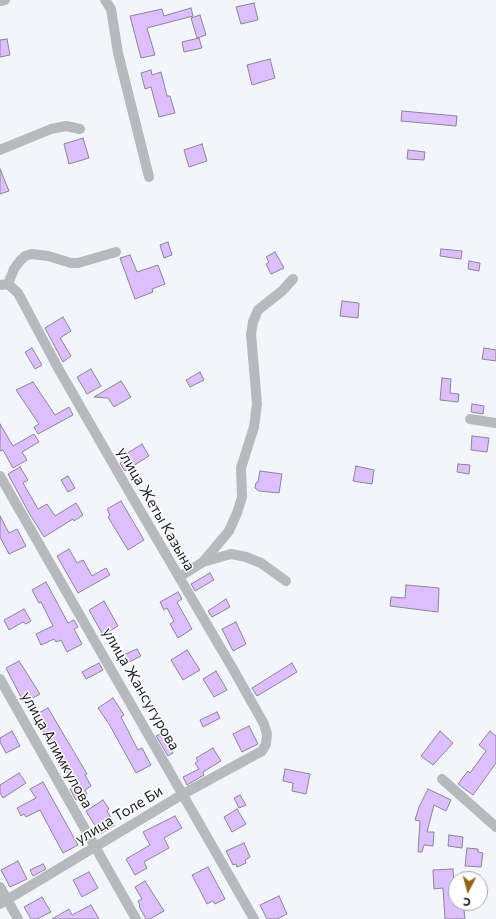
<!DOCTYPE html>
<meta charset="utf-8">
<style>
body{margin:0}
#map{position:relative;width:496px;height:919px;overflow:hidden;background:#f3f5fc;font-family:Commissioner,sans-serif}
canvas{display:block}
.north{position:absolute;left:448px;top:871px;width:40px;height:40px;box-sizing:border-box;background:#fff;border:1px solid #a5a5a6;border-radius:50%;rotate:186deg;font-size:11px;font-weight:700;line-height:16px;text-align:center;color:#1d1e20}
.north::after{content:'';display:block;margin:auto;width:14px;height:18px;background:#916610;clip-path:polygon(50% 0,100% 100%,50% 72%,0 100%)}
</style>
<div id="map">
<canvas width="496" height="919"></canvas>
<div class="north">С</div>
</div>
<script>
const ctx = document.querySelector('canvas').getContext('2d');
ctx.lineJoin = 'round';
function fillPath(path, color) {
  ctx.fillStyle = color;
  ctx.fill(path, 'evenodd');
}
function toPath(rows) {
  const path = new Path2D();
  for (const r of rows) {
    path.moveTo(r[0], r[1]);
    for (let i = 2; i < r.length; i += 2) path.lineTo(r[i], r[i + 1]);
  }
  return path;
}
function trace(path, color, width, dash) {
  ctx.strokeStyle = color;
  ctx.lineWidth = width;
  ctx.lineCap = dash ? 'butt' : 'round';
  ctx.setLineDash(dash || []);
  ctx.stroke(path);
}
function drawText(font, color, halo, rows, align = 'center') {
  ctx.font = font + ' Commissioner,sans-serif';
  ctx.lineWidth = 3;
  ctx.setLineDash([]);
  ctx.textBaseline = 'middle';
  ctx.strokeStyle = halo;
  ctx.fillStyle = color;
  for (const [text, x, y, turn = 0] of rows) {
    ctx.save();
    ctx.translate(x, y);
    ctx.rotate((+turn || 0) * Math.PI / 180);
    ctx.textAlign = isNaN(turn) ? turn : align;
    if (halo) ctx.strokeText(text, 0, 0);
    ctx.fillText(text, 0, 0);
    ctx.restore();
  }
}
const building = toPath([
 [254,3,258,20,241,24,236,7,254,3],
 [191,8,193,16,147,28,155,55,141,58,130,16,162,9,164,16,191,8],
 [200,15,206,35,197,38,191,18,200,15],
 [199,38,202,48,184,52,182,42,199,38],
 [7,39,10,55,0,57,0,40,7,39],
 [270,59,275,78,252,85,247,65,270,59],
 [151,70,152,75,161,72,167,96,170,96,175,113,159,117,151,87,145,89,141,73,151,70],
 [402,111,457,116,456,126,401,121,402,111],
 [83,138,89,158,69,164,64,144,83,138],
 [202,144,207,161,189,167,184,150,202,144],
 [408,150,425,152,424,160,407,159,408,150],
 [0,169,9,191,0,194,0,169],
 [168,242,172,255,164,258,160,245,168,242],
 [441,249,462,251,461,259,440,256,441,249],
 [275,252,284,268,271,274,266,264,269,262,266,257,275,252],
 [130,255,137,272,158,265,165,284,152,289,153,292,135,299,120,258,130,255],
 [469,261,480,263,479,271,468,269,469,261],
 [342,301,359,303,358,318,340,316,342,301],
 [63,317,71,331,60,338,71,356,63,362,45,328,63,317],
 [32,348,42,365,35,369,25,352,32,348],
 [484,348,496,350,496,361,482,359,484,348],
 [91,369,101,386,87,394,77,377,91,369],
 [200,372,204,380,190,387,186,380,200,372],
 [442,378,451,379,450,393,459,394,458,402,440,400,442,378],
 [121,381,131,397,114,407,108,398,94,397,121,381],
 [33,382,55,415,69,407,73,415,38,434,34,427,39,424,16,390,33,382],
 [472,404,484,406,483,414,471,412,472,404],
 [0,424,13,446,34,434,39,442,22,452,27,460,13,468,3,450,0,451,0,424],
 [472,436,489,438,487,452,471,450,472,436],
 [142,444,149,456,125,471,120,463,129,458,126,454,142,444],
 [458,464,470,465,469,474,457,472,458,464],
 [356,466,374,470,372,484,353,481,356,466],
 [20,467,28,480,23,483,38,509,47,504,55,516,76,503,83,515,74,521,73,519,44,537,29,513,8,474,20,467],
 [260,471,282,474,279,493,259,491,255,488,256,483,258,482,260,471],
 [68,476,75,488,68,492,61,480,68,476],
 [121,501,144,540,128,550,108,517,110,515,107,509,121,501],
 [0,516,9,533,17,529,26,546,9,554,0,537,0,516],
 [69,549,77,563,83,560,92,576,106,568,110,575,78,593,57,556,69,549],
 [210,573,214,580,195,591,191,584,210,573],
 [46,582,68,623,74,620,78,627,74,629,82,644,67,652,61,640,56,642,54,639,41,645,36,634,53,626,41,602,39,603,32,590,46,582],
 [406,585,439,588,438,612,390,606,391,597,405,598,406,585],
 [178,592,182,599,177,602,192,629,178,638,170,624,174,621,167,608,164,610,160,602,178,592],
 [226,599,230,607,212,617,208,611,226,599],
 [104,601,118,626,103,635,89,610,104,601],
 [24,609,31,621,26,624,23,622,9,630,4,620,24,609],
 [236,622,246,644,233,651,222,629,236,622],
 [137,649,141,656,123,665,119,657,137,649],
 [187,650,200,670,183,680,171,660,187,650],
 [19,661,40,694,24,703,6,668,19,661],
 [99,663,103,670,86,679,82,672,99,663],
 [292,663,297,672,257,696,252,688,292,663],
 [216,671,227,690,214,697,203,679,216,671],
 [113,698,124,715,121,717,138,750,142,748,151,765,136,773,109,724,98,708,113,698],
 [48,708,87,774,85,775,91,786,85,790,87,794,76,800,70,789,74,787,63,766,61,767,56,758,35,715,48,708],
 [217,712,220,718,203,727,200,720,217,712],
 [249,726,258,744,242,752,233,734,249,726],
 [12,731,20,746,6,753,0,742,0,738,12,731],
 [440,731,453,743,433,765,421,756,440,731],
 [490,731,496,736,496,763,473,795,458,784,468,771,470,773,486,751,479,745,490,731],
 [162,733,173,753,168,756,156,736,162,733],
 [213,748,221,761,203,772,204,775,187,785,183,777,199,769,195,763,198,761,196,758,213,748],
 [285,769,310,774,306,794,292,791,293,783,283,781,285,769],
 [19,773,26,783,3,798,0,793,0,785,19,773],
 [43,782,78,845,63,853,40,810,26,817,24,814,21,816,17,808,36,798,30,789,43,782],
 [428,789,451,800,446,811,434,805,427,832,434,832,433,846,424,845,422,852,418,852,420,821,415,820,419,807,428,789],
 [240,795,246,805,239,808,234,798,240,795],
 [103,800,109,809,107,811,115,825,100,834,86,811,103,800],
 [237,809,246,824,232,832,224,817,237,809],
 [175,816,182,828,164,838,169,848,144,862,147,868,135,875,126,859,150,845,143,832,175,816],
 [449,835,463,837,462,848,448,846,449,835],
 [244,843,250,857,245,860,246,863,237,867,236,864,233,865,226,851,244,843],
 [467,848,478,849,478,852,483,853,481,867,465,866,467,848],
 [18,861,27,879,10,887,1,870,18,861],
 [43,864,46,869,33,876,30,870,43,864],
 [208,867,225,899,215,904,213,901,207,904,192,875,208,867],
 [453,869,455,901,456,903,463,903,465,919,445,919,443,888,434,889,433,870,453,869],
 [89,872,98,888,82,897,73,880,89,872],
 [145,881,164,911,150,919,146,919,139,906,140,905,138,901,142,899,135,887,145,881],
 [279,896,287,914,277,919,267,919,260,905,279,896],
 [42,897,51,912,37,919,31,919,24,907,42,897],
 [91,905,99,919,52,919,69,909,72,915,91,905]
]);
fillPath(building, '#ddbeff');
trace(building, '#8a878d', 1);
trace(toPath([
 [105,0,111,9,118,53,149,177],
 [0,1,5,0],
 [0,150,51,129,66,126,80,129],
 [8,284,14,269,20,261,25,256,32,254,48,256,71,263,78,263,116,252],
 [0,285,8,284,18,293,58,368,127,488,233,669,264,724,267,734,266,744,262,751,183,794,0,904],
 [470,419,496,423],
 [0,476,254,919],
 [203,562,229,531,237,513,242,497,241,468,254,427,257,404,251,334,253,322,258,310,282,291,293,279],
 [179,577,203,562,231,554,246,557,261,563,286,581],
 [0,679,136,919],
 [442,779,496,827],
 [0,887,18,919]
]), '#b7babc', 10);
drawText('15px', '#1d1e20', '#fff', [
 ["улица Жеты Казына",156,509,60],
 ["улица Жансугурова",141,689,60],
 ["улица Алимкулова",57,750,61],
 ["улица Толе Би",119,815,-31]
]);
</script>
